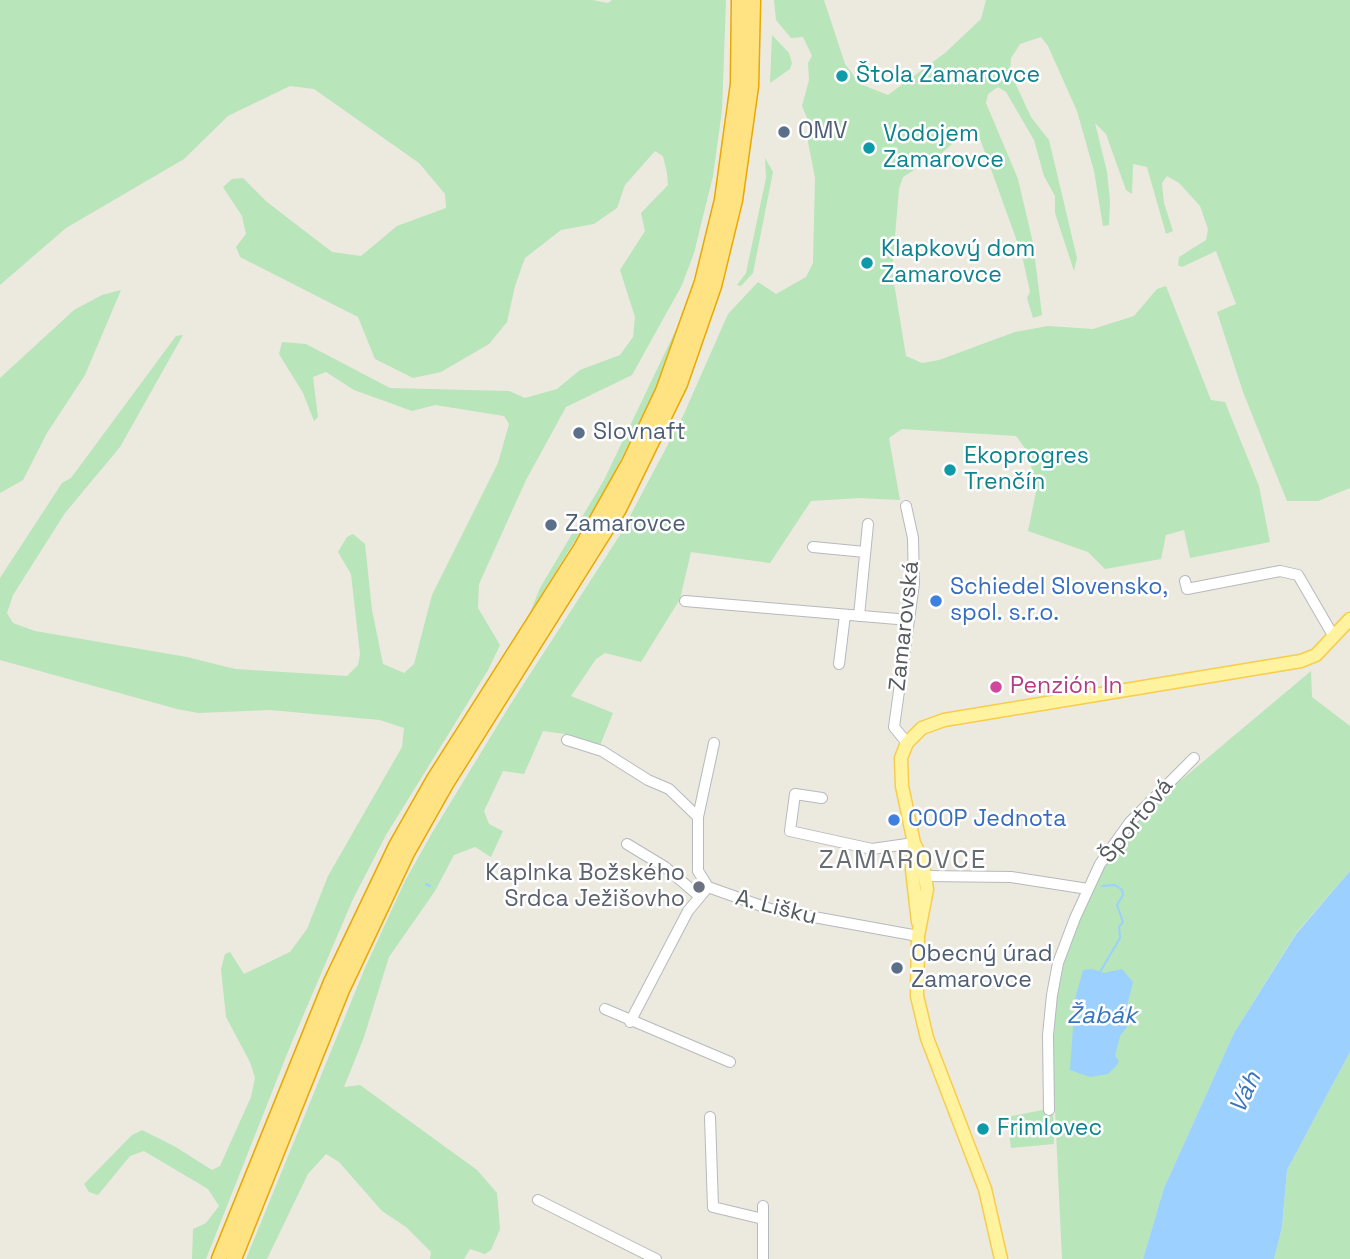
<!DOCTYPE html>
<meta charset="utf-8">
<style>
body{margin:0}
canvas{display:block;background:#ece9de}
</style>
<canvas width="1350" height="1259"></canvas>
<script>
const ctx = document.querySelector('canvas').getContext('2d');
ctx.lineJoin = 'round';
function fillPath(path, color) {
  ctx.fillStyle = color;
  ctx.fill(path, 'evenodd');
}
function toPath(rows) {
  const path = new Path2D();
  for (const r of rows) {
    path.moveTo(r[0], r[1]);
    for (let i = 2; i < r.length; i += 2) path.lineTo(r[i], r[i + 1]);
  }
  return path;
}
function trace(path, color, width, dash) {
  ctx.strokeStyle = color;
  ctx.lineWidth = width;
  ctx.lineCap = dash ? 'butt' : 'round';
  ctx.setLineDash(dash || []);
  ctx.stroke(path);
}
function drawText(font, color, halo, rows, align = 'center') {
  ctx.font = font + ' "Space Grotesk",sans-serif';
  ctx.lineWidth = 5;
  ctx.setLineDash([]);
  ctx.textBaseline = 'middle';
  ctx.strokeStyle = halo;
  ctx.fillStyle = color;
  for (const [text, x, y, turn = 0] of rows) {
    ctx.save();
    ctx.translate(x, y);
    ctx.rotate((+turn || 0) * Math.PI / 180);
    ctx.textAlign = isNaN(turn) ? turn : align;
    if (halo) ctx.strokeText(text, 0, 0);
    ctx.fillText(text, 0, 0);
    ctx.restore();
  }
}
fillPath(toPath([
 [0,0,592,0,608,3,612,0,726,0,722,110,713,176,694,253,682,285,632,375,566,407,526,480,479,584,478,608,500,645,488,670,386,835,353,899,291,1044,206,1259,192,1259,193,1229,206,1223,219,1206,208,1189,144,1151,130,1156,98,1195,89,1192,84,1184,132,1135,142,1130,174,1146,212,1170,220,1166,251,1097,255,1078,250,1062,226,1017,221,969,225,954,230,952,244,974,290,952,307,929,328,876,402,747,404,728,380,720,270,710,198,713,177,709,0,660,0,578,62,483,71,478,176,336,183,335,120,447,65,513,13,595,7,613,13,623,35,631,187,657,235,669,347,676,358,665,360,654,351,574,338,552,347,537,353,534,365,544,372,610,383,664,404,673,414,664,432,595,498,463,509,424,504,416,435,405,412,411,354,390,326,372,313,377,318,417,314,421,303,393,279,354,282,342,306,344,390,388,509,391,525,398,557,389,580,370,620,355,633,337,635,317,620,270,645,231,641,213,668,185,667,173,663,156,655,151,625,185,617,208,594,224,561,230,525,258,515,286,507,322,489,344,441,372,413,378,375,359,358,317,240,257,236,247,246,234,242,216,223,187,232,179,243,178,267,202,332,252,361,256,397,226,446,208,445,194,419,163,314,89,290,86,228,116,184,159,66,228,0,285],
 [774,0,824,0,845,64,860,84,888,95,945,53,981,19,986,0,1350,0,1350,488,1318,501,1287,501,1243,392,1217,312,1236,304,1216,251,1182,267,1178,265,1179,257,1206,240,1208,229,1200,206,1179,183,1167,176,1162,183,1164,203,1173,231,1166,234,1147,167,1133,164,1132,194,1126,190,1106,134,1095,123,1107,172,1110,201,1109,225,1103,226,1094,171,1077,111,1048,46,1041,37,1020,44,1011,58,1010,72,1031,117,1049,140,1077,258,1074,271,1055,213,1055,196,1044,176,1034,140,1006,92,998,87,988,94,986,103,1018,179,1033,243,1042,315,1033,318,1027,298,1030,292,1022,255,979,136,967,131,943,152,903,177,899,189,892,271,906,356,922,363,939,360,1015,332,1048,326,1093,329,1134,316,1157,289,1166,286,1211,400,1225,402,1259,486,1270,542,1190,558,1184,530,1166,535,1161,559,1105,569,1088,552,1028,531,1037,487,1027,451,1016,436,902,429,889,438,900,500,859,498,811,501,770,563,691,552,680,599,641,662,605,653,596,659,571,696,613,713,599,748,565,734,543,731,524,774,503,771,484,811,489,824,503,831,491,857,475,847,454,855,435,891,389,957,364,1037,344,1087,360,1085,477,1170,497,1193,500,1229,491,1250,485,1254,470,1249,464,1259,430,1259,431,1252,406,1227,382,1211,339,1162,326,1154,308,1174,267,1259,246,1259,365,968,405,881,432,833,510,705,620,535,683,416,728,314,758,282,776,294,806,277,813,263,815,178,808,142,810,125,802,106,809,80,808,63,812,56,803,37,791,38,776,20],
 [772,35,789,53,792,63,790,69,770,83],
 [765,158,773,172,753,273,741,286,737,285,746,273,766,178],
 [121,290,85,375,47,433,23,480,0,493,0,378,74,310,102,295],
 [684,313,662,374,606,490,529,615,540,588,604,480],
 [1311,671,1312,697,1350,726,1350,871,1296,933,1234,1033,1164,1188,1143,1259,1062,1259,1053,1068,1055,1007,1066,953,1097,871,1136,818],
 [1350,1052,1350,1259,1274,1259,1282,1227,1287,1170],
 [1053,1108,1054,1144,1011,1148,1007,1117]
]), '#b8e5ba');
fillPath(toPath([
 [1350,871,1350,1052,1287,1170,1282,1227,1274,1259,1143,1259,1164,1188,1234,1033,1296,934],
 [1092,969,1104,973,1122,969,1133,982,1127,1006,1130,1023,1120,1036,1115,1056,1119,1061,1117,1065,1108,1074,1090,1077,1070,1070,1075,999,1083,970]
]), '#9bd0ff');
trace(toPath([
 [426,884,430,886],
 [1100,972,1120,938,1119,927,1123,922,1117,905,1123,895,1122,890,1115,885,1102,886]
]), '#9bd0ff', 2);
const minor = toPath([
 [906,506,913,538,914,584,894,727,907,743],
 [813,547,865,552],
 [1185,581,1187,589,1280,571,1298,575,1334,637],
 [685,601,909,620],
 [859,616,868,524],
 [839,664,845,615],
 [567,740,602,751,648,780,669,789,698,817],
 [714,743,698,817,698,871,708,887,770,909,918,936],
 [822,798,795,794,790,831,872,849,914,843],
 [627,844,665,867,699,896],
 [926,876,1011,877,1088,889],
 [605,1009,730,1062],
 [630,1022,688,911,708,887],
 [1049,1110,1048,1035,1052,995,1058,963,1075,918,1100,864,1130,822,1194,758],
 [710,1117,713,1207,763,1219],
 [538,1200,656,1259],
 [763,1206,763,1259]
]);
const major = toPath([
 [914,843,912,870,918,922],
 [1001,1259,985,1189,927,1038,917,996,918,936,927,889,922,859,914,843,902,786,901,758,907,743,922,728,944,720,1301,661,1316,655,1350,619]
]);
const highway = toPath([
 [219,1259,331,982,396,846,434,779,581,548,629,463,663,391,702,282,722,200,738,84,739,0],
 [234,1259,342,990,407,853,446,784,619,509,680,384,714,286,735,200,751,86,753,0]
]);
trace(minor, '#b6b9be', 12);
trace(major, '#f7cd4b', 15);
trace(highway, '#eaa800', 17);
trace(minor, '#fff', 10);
trace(major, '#fff3a0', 12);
trace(highway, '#ffe382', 14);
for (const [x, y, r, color] of [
 [842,76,7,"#0f9aa8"],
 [784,132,7,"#5c6f8a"],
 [869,148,7,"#0f9aa8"],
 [867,263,7,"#0f9aa8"],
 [579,433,7,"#5c6f8a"],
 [950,470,7,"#0f9aa8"],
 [551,525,7,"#5c6f8a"],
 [936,601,7,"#3f7fe0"],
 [996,687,7,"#d1479c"],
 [894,820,7,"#3f7fe0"],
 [699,887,7,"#6b7280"],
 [897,968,7,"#5c6f8a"],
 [983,1129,7,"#0f9aa8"]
]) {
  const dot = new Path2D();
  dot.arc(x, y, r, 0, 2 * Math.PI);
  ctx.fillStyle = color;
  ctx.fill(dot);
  trace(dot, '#fff', 2.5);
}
drawText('23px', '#0d838f', '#fff', [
 ["Štola Zamarovce",856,76],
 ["Vodojem",883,135],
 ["Zamarovce",883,161],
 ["Klapkový dom",881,250],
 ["Zamarovce",881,276],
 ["Ekoprogres",964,457],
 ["Trenčín",964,483],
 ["Frimlovec",997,1129]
], 'left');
drawText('23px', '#4e5e75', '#fff', [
 ["OMV",798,132],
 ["Slovnaft",593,433],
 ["Zamarovce",565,525],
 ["Obecný úrad",911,955],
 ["Zamarovce",911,981]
], 'left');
drawText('23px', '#366cbe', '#fff', [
 ["Schiedel Slovensko,",950,588],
 ["spol. s.r.o.",950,614],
 ["COOP Jednota",908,820]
], 'left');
drawText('23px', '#575b60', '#fff', [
 ["Zamarovská",905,626,-84],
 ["Športová",1137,821,-51],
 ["A. Lišku",776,908,14]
]);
drawText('23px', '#b23c85', '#fff', [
 ["Penzión In",1010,687]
], 'left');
drawText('23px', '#5b616d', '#fff', [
 ["Kaplnka Božského",685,874],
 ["Srdca Ježišovho",685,900]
], 'right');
drawText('italic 24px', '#3775be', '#fff', [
 ["Žabák",1102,1016],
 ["Váh",1246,1093,-65]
]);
ctx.letterSpacing = '2px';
drawText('26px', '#686d72', '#fff', [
 ["ZAMAROVCE",903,861]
]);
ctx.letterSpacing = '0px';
</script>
